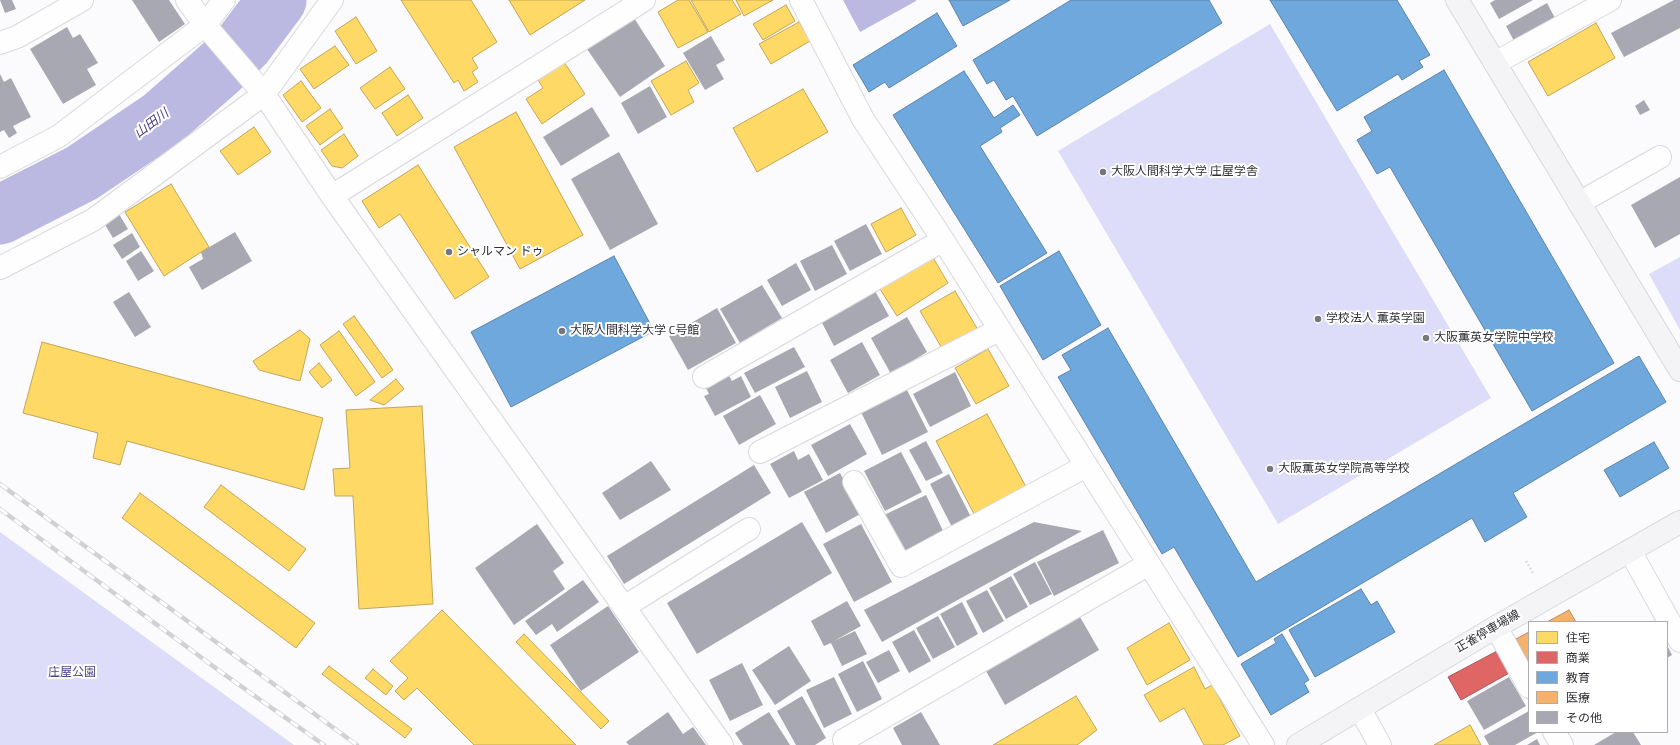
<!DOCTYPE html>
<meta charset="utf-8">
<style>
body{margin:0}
#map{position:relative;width:1680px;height:745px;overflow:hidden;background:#fbfbfd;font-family:"Titillium Web","Noto Sans JP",sans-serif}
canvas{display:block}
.legend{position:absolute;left:1528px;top:621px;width:140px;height:112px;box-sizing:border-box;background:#fff;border:1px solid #acacaf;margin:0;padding:5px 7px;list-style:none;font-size:12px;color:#2f2f36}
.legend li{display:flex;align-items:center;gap:8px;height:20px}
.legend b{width:20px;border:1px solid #acacaf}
</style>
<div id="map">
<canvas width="1680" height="745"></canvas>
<ul class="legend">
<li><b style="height:11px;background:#ffd966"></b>住宅</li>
<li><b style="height:11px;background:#e06666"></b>商業</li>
<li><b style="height:11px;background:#6fa8dc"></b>教育</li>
<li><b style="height:11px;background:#f6b26b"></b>医療</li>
<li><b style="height:11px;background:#a8a8b2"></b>その他</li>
</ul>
</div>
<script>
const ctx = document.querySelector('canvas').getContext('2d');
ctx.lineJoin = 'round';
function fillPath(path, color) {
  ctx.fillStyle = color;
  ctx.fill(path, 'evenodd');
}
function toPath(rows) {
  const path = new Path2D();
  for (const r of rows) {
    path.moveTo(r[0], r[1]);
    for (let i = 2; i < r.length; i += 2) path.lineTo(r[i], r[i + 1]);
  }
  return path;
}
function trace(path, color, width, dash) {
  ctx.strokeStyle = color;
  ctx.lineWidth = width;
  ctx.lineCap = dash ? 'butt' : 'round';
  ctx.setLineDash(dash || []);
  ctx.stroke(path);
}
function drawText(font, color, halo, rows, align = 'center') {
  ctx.font = font + ' "Titillium Web","Noto Sans JP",sans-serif';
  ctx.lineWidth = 4;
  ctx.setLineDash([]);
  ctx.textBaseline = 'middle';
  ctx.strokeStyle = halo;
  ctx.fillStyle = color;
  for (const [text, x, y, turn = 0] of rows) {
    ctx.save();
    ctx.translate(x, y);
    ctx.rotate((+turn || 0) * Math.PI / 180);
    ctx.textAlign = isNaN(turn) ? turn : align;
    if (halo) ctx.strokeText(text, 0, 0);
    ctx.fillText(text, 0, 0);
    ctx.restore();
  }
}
fillPath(toPath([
 [1270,24,1491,398,1278,524,1058,151],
 [1680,257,1680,330,1649,274],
 [0,532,294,745,0,745]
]), '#dddcf9');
fillPath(toPath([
 [843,0,916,0,916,1,860,32]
]), '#bbb8e1');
const homes = toPath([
 [401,0,471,0,497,42,472,58,478,68,472,72,478,82,464,91,458,80,454,83,401,0],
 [509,0,585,0,530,35,509,0],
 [678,0,689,0,708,32,678,48,658,12,678,0],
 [691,0,732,0,741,14,709,32,691,0],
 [736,0,773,0,744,16,736,0],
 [786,5,795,21,763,40,753,24,786,5],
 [356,17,377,51,356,64,335,31,356,17],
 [799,22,810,41,771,64,759,44,799,22],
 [1596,23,1615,58,1548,96,1528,62,1596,23],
 [335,46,349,65,314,89,300,69,335,46],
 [686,61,699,83,688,90,694,102,671,115,651,81,686,61],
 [564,62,585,94,542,124,526,99,543,88,538,80,564,62],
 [390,67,405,89,375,109,360,88,390,67],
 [301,81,321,108,302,122,283,95,301,81],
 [803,89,828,132,757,172,733,128,803,89],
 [408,95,423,118,397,136,382,113,408,95],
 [330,109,343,128,320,145,306,126,330,109],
 [516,112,583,235,520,269,454,147,516,112],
 [254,127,271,152,238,175,220,151,254,127],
 [344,134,358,156,342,168,332,166,321,150,344,134],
 [418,165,489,277,455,299,400,214,379,228,362,201,418,165],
 [171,184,209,247,164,276,125,212,171,184],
 [901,208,916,235,886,252,871,224,901,208],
 [932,256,948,283,897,316,880,289,932,256],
 [955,291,978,330,943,350,920,311,955,291],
 [354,316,393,370,382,378,343,324,354,316],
 [300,330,310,339,300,381,259,370,253,361,300,330],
 [339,331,375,382,356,396,320,345,339,331],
 [42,342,323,418,304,490,127,441,120,465,93,458,98,433,23,413,42,342],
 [988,349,1009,386,976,404,955,368,988,349],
 [319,363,332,380,322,388,309,372,319,363],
 [396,379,404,389,384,405,370,400,396,379],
 [422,406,433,604,359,609,353,496,335,496,333,469,350,468,346,410,422,406],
 [987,414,1026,487,974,514,936,441,987,414],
 [221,485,306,549,289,571,204,507,221,485],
 [140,493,315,623,296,648,122,518,140,493],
 [442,610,576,745,474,745,417,688,404,700,395,691,408,678,390,661,442,610],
 [1169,623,1190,660,1147,685,1127,648,1169,623],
 [524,634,609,721,601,729,516,642,524,634],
 [329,666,412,729,405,738,322,674,329,666],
 [1194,667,1205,689,1212,685,1240,736,1223,745,1204,745,1184,708,1160,722,1144,695,1194,667],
 [373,669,393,686,386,695,365,678,373,669],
 [1076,696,1097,730,1077,745,993,745,1076,696],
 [1470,725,1481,745,1434,745,1470,725]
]);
fillPath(homes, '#ffd966');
trace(homes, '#c1a658', 1);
const shops = toPath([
 [1499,650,1511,672,1461,700,1448,677,1499,650]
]);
fillPath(shops, '#e06666');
trace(shops, '#ab5658', 1);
const schools = toPath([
 [949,0,1010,0,963,26,949,0],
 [1071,0,1209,0,1222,23,1037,136,1013,96,1006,100,994,80,987,84,973,60,1071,0],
 [1270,0,1397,0,1430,55,1419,61,1423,67,1402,80,1398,74,1337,111,1270,0],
 [937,13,957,46,889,88,885,82,869,92,853,65,937,13],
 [1444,70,1614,363,1532,411,1390,167,1377,174,1357,140,1372,131,1364,117,1444,70],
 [964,71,994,118,1013,105,1020,115,1000,128,1002,132,980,146,1047,253,998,283,893,115,964,71],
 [1059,251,1101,325,1043,360,1000,286,1059,251],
 [614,256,654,331,511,407,471,332,614,256],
 [1108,328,1256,582,1639,356,1666,402,1513,493,1527,517,1485,542,1472,518,1238,657,1174,547,1162,554,1058,377,1071,370,1062,355,1108,328],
 [1654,442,1669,468,1620,497,1604,470,1654,442],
 [1361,589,1371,605,1377,601,1395,632,1315,677,1289,630,1361,589],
 [1282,634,1309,680,1304,683,1309,692,1271,715,1241,664,1276,643,1274,639,1282,634]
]);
fillPath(schools, '#6fa8dc');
trace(schools, '#5c84aa', 1);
const health = toPath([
 [1569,610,1576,622,1547,622,1569,610],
 [1529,632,1529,663,1516,639,1529,632]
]);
fillPath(health, '#f6b26b');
trace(health, '#ba8b5b', 1);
trace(toPath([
 [0,215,82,173,162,119,220,68,244,44,277,0]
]), '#bbb8e1', 59);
fillPath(toPath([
 [0,0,12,0,16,9,5,13],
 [132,0,169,0,185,24,159,42],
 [1495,0,1533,0,1499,19,1490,3],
 [1674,0,1680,0,1680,28,1624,57,1611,33],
 [1547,3,1555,18,1514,41,1506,26],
 [634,18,665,66,620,97,587,49],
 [67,27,73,38,80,34,98,63,87,69,96,85,63,104,30,49],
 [711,36,725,60,716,65,724,79,705,90,683,53],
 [0,74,4,82,11,78,31,117,13,126,17,133,9,138,4,130,0,132],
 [650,86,667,117,638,134,621,103],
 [1644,100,1650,110,1640,115,1635,106],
 [592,107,610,136,561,166,543,137],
 [619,152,658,224,610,250,571,179],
 [1680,177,1680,234,1655,248,1631,205],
 [119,214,128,229,113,238,104,223],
 [866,224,882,254,850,271,834,241],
 [235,232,252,261,202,290,189,267,203,259,201,252],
 [132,233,140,247,122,259,113,245],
 [832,245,847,274,815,291,800,261],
 [141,251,154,271,138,281,126,261],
 [796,263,811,290,782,306,767,280],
 [762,285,782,318,740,343,720,309],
 [874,289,889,316,834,346,820,319],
 [129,292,151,327,135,337,113,302],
 [717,308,736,343,688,370,669,336],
 [907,317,927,352,891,374,871,338],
 [862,342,880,375,848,393,830,360],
 [794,347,805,367,755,393,744,373],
 [807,371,822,402,790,418,775,387],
 [727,372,732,381,741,376,751,397,715,416,704,396,709,394,704,384],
 [955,372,971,406,930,427,913,394],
 [906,388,928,432,882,455,860,410],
 [760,395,776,424,739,445,723,416],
 [850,424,867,454,828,476,811,445],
 [926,441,943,473,926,481,909,450],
 [794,451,798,460,809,454,823,480,789,498,770,464],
 [901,452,922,492,885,511,864,471],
 [651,461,671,490,620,520,602,493],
 [754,465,771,493,624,584,607,556],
 [840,473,862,513,826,533,804,492],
 [949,474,973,521,954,531,930,484],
 [926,495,945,535,902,556,882,516],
 [802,522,832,573,697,654,667,603],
 [1034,522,1082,531,882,642,864,610],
 [537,524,564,563,553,571,565,589,514,625,475,568],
 [861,524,892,582,854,602,823,544],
 [1103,530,1119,563,1054,596,1037,562],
 [1035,562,1052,594,1030,605,1013,574],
 [1011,576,1028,607,1006,619,989,588],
 [583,580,599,602,557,632,552,624,536,635,525,621],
 [987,590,1004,621,983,633,966,601],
 [847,601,861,626,834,641,855,631,867,654,842,666,831,643,824,646,811,621],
 [962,602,978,634,957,646,940,614],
 [608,606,639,652,581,691,550,645],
 [938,616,955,647,933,659,916,628],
 [1080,617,1099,650,1005,705,986,671],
 [914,630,931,661,909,673,892,642],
 [1667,645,1672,655,1667,658],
 [789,646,811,681,775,705,752,670],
 [889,650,900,671,878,683,866,662],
 [863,661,882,699,857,712,838,674],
 [742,663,763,705,730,721,709,680],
 [834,677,852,714,824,728,806,690],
 [1509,677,1526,706,1484,730,1467,701],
 [802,696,826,738,815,745,796,745,777,711],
 [1529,711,1529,732,1538,732,1515,745,1489,745,1484,736],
 [668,712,683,734,693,727,706,745,629,745,626,742],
 [769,712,790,745,743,745,735,733],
 [921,712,940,745,902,745,893,728],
 [1616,732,1633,732,1641,745,1594,745],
 [1537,739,1540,745,1527,745]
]), '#a8a8b2');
const street = toPath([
 [187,0,205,25,264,94,332,196,722,745],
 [801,0,863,119,943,240,1149,564,1263,745],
 [0,43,17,37,82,0],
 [1495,63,1610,0],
 [0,167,59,136,205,25,224,0],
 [332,196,644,0],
 [1579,203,1660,157],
 [0,268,93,220,264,94,332,0],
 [704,377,943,240],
 [760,452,999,330],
 [854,482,901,566,1086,466],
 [1630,551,1680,641],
 [624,607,749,529],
 [1496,627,1529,687],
 [1360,709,1380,745],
 [1554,732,1562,745],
 [844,740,1149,564]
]);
const secondary = toPath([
 [1457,0,1680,370],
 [1298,745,1496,627,1680,522]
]);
trace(street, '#d9d8dd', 24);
trace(secondary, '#d9d8dd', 24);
trace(toPath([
 [1526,561,1533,573]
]), '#dfdfdf', 2.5, [2, 2]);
trace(street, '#fefeff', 22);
trace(secondary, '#f4f4f7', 22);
const rail = toPath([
 [0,484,357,745],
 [0,509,221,672,324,745]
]);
trace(rail, '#d1d1d2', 4.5);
trace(rail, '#fff', 3, [9]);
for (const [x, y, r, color] of [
 [1103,172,4,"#76767c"],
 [449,252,4,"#76767c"],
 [1318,319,4,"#76767c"],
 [562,331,4,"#76767c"],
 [1426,338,4,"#76767c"],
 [1270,469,4,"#76767c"]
]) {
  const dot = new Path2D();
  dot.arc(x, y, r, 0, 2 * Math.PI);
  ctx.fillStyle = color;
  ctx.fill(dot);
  trace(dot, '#fff', 1.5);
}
drawText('12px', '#2f2f36', '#fff', [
 ["大阪人間科学大学 庄屋学舎",1111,172],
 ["シャルマン ドゥ",457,252],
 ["学校法人 薫英学園",1326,319],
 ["大阪人間科学大学 C号館",570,331],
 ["大阪薫英女学院中学校",1434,338],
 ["大阪薫英女学院高等学校",1278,469]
], 'left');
drawText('12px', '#2f2f36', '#fff', [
 ["正雀停車場線",1488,632,-30]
]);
drawText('12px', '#4f468c', '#fff', [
 ["庄屋公園",72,673]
]);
drawText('italic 13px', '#4b4288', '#fff', [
 ["山田川",152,124,-37]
]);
</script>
